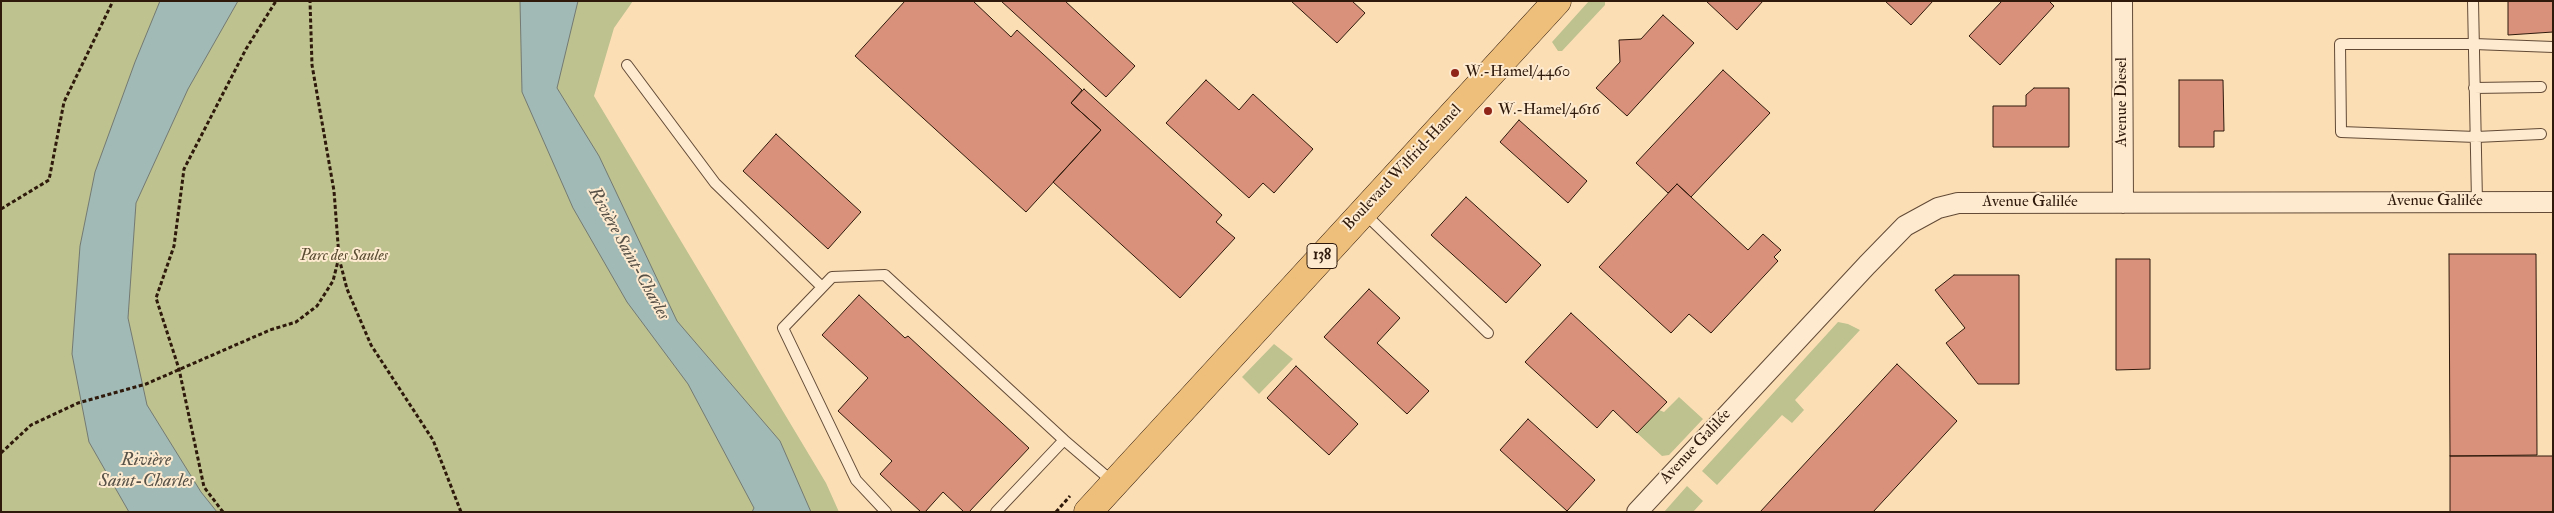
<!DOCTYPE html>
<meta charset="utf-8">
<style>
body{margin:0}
#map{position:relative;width:2554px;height:513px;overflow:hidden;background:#fcdeb5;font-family:"IM FELL Double Pica",serif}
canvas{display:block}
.frame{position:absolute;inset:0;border:2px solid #2e190b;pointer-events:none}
</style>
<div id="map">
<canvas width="2554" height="513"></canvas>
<div class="frame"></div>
</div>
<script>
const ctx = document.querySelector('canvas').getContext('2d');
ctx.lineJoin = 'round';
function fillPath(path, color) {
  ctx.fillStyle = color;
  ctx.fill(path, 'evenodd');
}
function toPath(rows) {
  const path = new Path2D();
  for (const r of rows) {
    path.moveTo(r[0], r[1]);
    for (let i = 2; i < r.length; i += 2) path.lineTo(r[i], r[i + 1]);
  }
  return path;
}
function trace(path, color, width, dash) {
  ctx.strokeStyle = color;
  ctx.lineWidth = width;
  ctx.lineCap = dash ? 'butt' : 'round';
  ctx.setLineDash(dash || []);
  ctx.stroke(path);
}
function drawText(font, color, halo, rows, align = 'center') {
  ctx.font = font + ' "IM FELL Double Pica",serif';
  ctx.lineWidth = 4;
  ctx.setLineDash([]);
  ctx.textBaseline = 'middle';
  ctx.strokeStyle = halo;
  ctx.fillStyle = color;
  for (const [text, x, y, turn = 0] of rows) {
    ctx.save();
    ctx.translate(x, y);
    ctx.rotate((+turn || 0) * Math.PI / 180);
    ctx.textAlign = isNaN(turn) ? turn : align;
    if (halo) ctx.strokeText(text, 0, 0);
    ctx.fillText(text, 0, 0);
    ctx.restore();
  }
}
fillPath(toPath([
 [1,1,633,1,614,28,594,96,826,483,839,512,1,512],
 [1589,1,1605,1,1605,5,1562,51,1558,51,1552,42],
 [1838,322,1848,324,1860,330,1795,400,1804,410,1792,423,1782,415,1717,485,1702,471],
 [1274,344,1293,359,1259,394,1242,377],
 [1679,397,1703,419,1669,455,1662,456,1637,433,1659,410,1664,412],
 [1687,486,1703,501,1693,512,1664,512]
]), '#bdc28f');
const water = toPath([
 [160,1,238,1,188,89,136,203,128,318,147,405,201,492,217,512,129,512,89,442,72,354,80,246,95,172,135,62,160,1],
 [520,1,578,1,557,88,599,156,677,321,780,441,811,512,752,512,754,508,688,384,627,302,573,208,522,92,520,1]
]);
fillPath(water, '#a2bab6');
trace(water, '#747a72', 1);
const building = toPath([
 [905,1,973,1,1011,37,1017,30,1082,90,1071,103,1101,130,1026,212,855,56,905,1],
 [1001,1,1065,1,1135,66,1106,97,1001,1],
 [1291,1,1352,1,1365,13,1337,43,1291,1],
 [1706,1,1763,1,1737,30,1706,1],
 [1885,1,1933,1,1911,25,1885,1],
 [2002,1,2049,1,2054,6,2000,65,1969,36,2002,1],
 [2508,1,2553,1,2553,32,2508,35,2508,1],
 [1663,15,1694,43,1627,116,1596,88,1620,62,1619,40,1641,39,1663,15],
 [1723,70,1770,113,1691,197,1677,184,1668,193,1636,163,1723,70],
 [1206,80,1239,110,1253,94,1313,149,1274,193,1263,183,1249,198,1166,123,1206,80],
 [2179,80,2223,80,2224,131,2214,131,2214,147,2179,147,2179,80],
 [2034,88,2069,88,2069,147,1993,147,1993,106,2026,106,2026,95,2034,88],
 [1084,89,1222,215,1216,222,1235,238,1180,298,1053,182,1101,130,1071,103,1084,89],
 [1519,120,1587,181,1568,203,1500,142,1519,120],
 [776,134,861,212,828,249,743,171,776,134],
 [1677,184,1748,250,1763,234,1781,250,1774,257,1778,261,1711,333,1689,314,1671,333,1599,267,1677,184],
 [1466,197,1541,265,1506,303,1431,235,1466,197],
 [2449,254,2536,254,2537,455,2450,456,2449,254],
 [2116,259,2150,259,2150,369,2116,370,2116,259],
 [1954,275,2019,275,2019,384,1978,384,1946,343,1965,328,1935,290,1954,275],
 [1369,289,1400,318,1377,343,1429,391,1407,414,1324,337,1369,289],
 [859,295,905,338,908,336,1029,448,969,512,964,512,943,492,925,512,921,512,880,474,892,461,838,411,868,378,822,335,859,295],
 [1571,313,1667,402,1637,433,1613,410,1597,428,1525,362,1571,313],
 [1897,364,1957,421,1873,512,1760,512,1897,364],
 [1296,366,1358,424,1329,455,1267,398,1296,366],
 [1528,419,1595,480,1567,511,1500,450,1528,419],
 [2450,456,2553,456,2553,512,2450,512,2450,456]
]);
fillPath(building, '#d9917b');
trace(building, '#2e190b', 1);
const lane = toPath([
 [2473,1,2477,202],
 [627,65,715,183,822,287],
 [2474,88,2541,87],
 [2541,134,2476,137,2341,132,2340,44,2474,44,2553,47],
 [1364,213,1488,333],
 [886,512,856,480,783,328,832,277,885,275,1064,440],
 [996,512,1064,440,1113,482]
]);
const street = toPath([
 [2122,1,2123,203],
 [1637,512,1867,265,1905,226,1938,208,1958,203,2553,202]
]);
const primary = toPath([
 [1088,512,1557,1]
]);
trace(lane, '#624a36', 12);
trace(street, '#624a36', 22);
trace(primary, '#2e190b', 29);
trace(toPath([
 [1,209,49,180,64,102,113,1],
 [339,258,347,289,371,345,433,440,461,512],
 [1,453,31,425,78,403,146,384,270,330,296,322,317,306,333,281,339,257,334,191,312,65,310,1],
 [223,512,204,487,179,369,156,298,174,246,184,169,246,49,276,1],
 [1056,512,1070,496]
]), '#2e190b', 3, [4, 2.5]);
trace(lane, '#fdeacf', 10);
trace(street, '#fdeacf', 20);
trace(primary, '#eebf7a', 28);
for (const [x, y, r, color] of [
 [1455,73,5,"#8f2418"],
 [1488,111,5,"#8f2418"]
]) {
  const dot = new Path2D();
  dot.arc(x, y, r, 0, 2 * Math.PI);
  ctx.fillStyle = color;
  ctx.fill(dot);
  trace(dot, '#fdeacf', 2);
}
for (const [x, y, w] of [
 [1322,256,30]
]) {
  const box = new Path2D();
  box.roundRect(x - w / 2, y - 12.5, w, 25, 4);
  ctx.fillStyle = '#fdeacf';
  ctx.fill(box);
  trace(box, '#2e190b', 1);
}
drawText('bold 15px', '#2e190b', null, [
 ["138",1322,256]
]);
drawText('16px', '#2e190b', '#fdeacf', [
 ["W.-Hamel/4460",1465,73],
 ["W.-Hamel/4616",1498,111]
], 'left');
drawText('16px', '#2e190b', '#fdeacf', [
 ["Avenue Diesel",2123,102,-90],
 ["Boulevard Wilfrid-Hamel",1403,168,-47],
 ["Avenue Galilée",2435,202],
 ["Avenue Galilée",2030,203],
 ["Avenue Galilée",1696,447,-47]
]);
drawText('italic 16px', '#594c33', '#fdeacf', [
 ["Parc des Saules",344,257]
]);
drawText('italic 18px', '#575147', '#fdeacf', [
 ["Rivière Saint-Charles",628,254,61],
 ["Rivière",146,461],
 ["Saint-Charles",146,482]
]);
</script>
